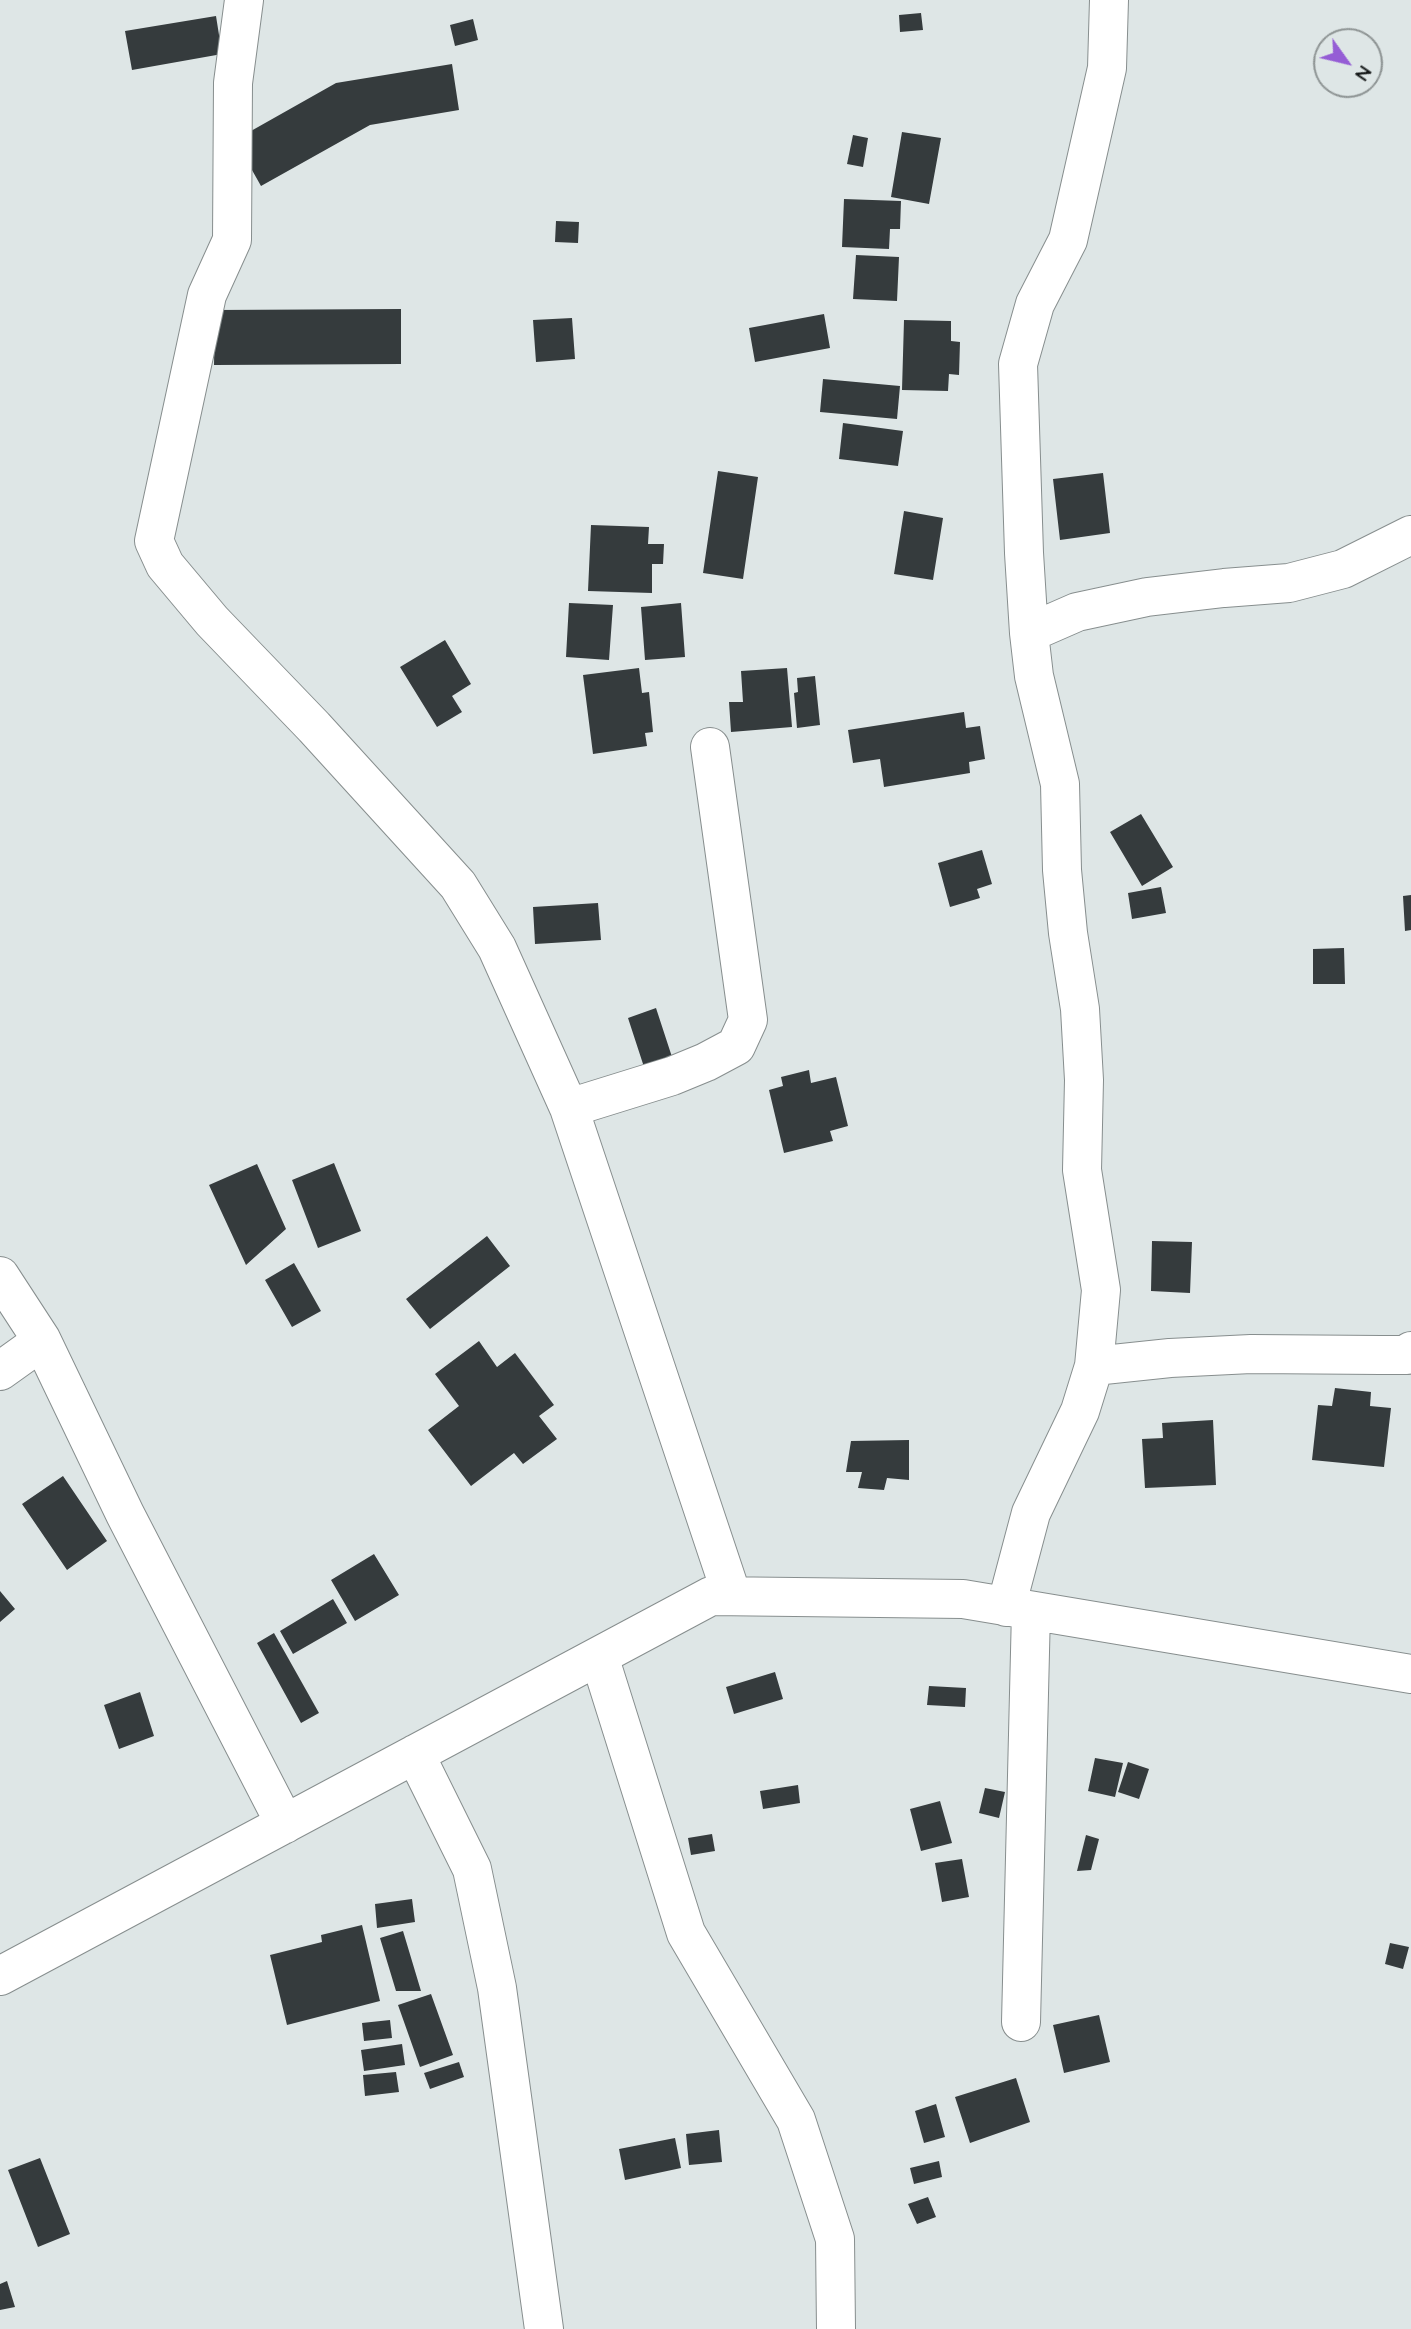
<!DOCTYPE html>
<style>
body{margin:0}
#map{position:relative;width:1411px;height:2329px;overflow:hidden;background:#dee6e6;font-family:Quicksand,sans-serif}
canvas{display:block}
.north{position:absolute;left:1313px;top:28px;width:70px;height:70px;box-sizing:border-box;background:#dee6e6;border:2px solid #8e9494;border-radius:50%;rotate:124deg;font-size:19px;font-weight:700;line-height:28px;text-align:center;color:#151818}
.north::after{content:'';display:block;margin:auto;width:24px;height:32px;background:#955dd5;clip-path:polygon(50% 0,100% 100%,50% 72%,0 100%)}
</style>
<div id="map">
<canvas width="1411" height="2329"></canvas>
<div class="north">N</div>
</div>
<script>
const ctx = document.querySelector('canvas').getContext('2d');
ctx.lineJoin = 'round';
function fillPath(path, color) {
  ctx.fillStyle = color;
  ctx.fill(path, 'evenodd');
}
function toPath(rows) {
  const path = new Path2D();
  for (const r of rows) {
    path.moveTo(r[0], r[1]);
    for (let i = 2; i < r.length; i += 2) path.lineTo(r[i], r[i + 1]);
  }
  return path;
}
function trace(path, color, width, dash) {
  ctx.strokeStyle = color;
  ctx.lineWidth = width;
  ctx.lineCap = dash ? 'butt' : 'round';
  ctx.setLineDash(dash || []);
  ctx.stroke(path);
}
fillPath(toPath([
 [921,13,923,30,900,32,899,15],
 [216,16,222,54,132,70,125,31],
 [473,19,478,40,455,46,450,25],
 [452,64,459,110,370,125,261,186,235,140,336,83],
 [902,132,941,138,929,204,891,197],
 [853,135,868,138,863,167,847,164],
 [844,199,901,201,900,229,890,229,889,249,842,247],
 [556,221,579,222,578,243,555,242],
 [856,255,899,257,897,301,853,299],
 [401,309,401,364,214,365,215,310],
 [824,314,830,348,755,362,749,328],
 [572,318,575,359,536,362,533,320],
 [904,320,951,321,951,341,960,342,959,375,949,374,948,391,902,390],
 [823,379,900,386,897,419,820,412],
 [843,423,903,431,898,466,839,459],
 [718,471,758,477,743,579,703,573],
 [1103,473,1110,533,1060,540,1053,479],
 [904,511,943,518,933,580,894,574],
 [591,525,649,527,648,544,664,544,663,564,652,564,652,593,588,591],
 [569,603,613,605,609,660,566,657],
 [681,603,685,657,645,660,641,607],
 [445,640,471,684,452,696,462,712,437,727,400,667],
 [639,668,642,693,649,692,653,732,645,733,647,746,593,754,583,675],
 [787,668,792,727,731,732,729,702,743,702,741,671],
 [815,676,820,725,797,728,794,693,798,692,797,678],
 [964,712,966,728,980,726,985,759,969,762,970,773,884,787,880,759,853,763,848,730],
 [1141,814,1173,867,1142,886,1110,832],
 [982,850,992,884,977,889,980,898,950,907,938,863],
 [1161,887,1166,913,1132,919,1128,893],
 [1411,895,1411,930,1405,931,1403,896],
 [598,903,601,940,535,944,533,907],
 [1344,948,1345,984,1313,984,1313,949],
 [656,1008,672,1057,644,1067,628,1018],
 [809,1070,811,1083,836,1077,848,1126,830,1131,833,1141,784,1153,769,1090,783,1086,781,1077],
 [334,1163,361,1231,318,1248,292,1180],
 [257,1164,286,1229,246,1265,209,1185],
 [487,1236,510,1266,430,1329,406,1299],
 [1152,1241,1192,1242,1190,1293,1151,1291],
 [294,1263,321,1311,292,1327,265,1280],
 [479,1341,497,1367,515,1353,554,1405,539,1416,557,1439,523,1464,514,1453,471,1486,428,1430,459,1406,435,1374],
 [1335,1388,1371,1392,1370,1406,1391,1408,1384,1467,1312,1460,1318,1405,1332,1406],
 [1213,1420,1216,1485,1145,1488,1142,1439,1163,1438,1162,1423],
 [909,1440,909,1480,887,1478,884,1490,858,1488,862,1472,846,1472,851,1441],
 [63,1476,107,1541,67,1570,22,1504],
 [374,1554,399,1595,355,1621,331,1580],
 [0,1591,15,1609,0,1622],
 [333,1599,347,1623,293,1654,280,1631],
 [274,1633,319,1713,301,1723,257,1643],
 [775,1672,783,1699,734,1714,726,1687],
 [929,1686,966,1688,965,1707,927,1705],
 [140,1692,154,1736,119,1749,104,1705],
 [1095,1758,1123,1763,1115,1797,1088,1791],
 [1128,1762,1149,1769,1139,1799,1118,1792],
 [798,1785,800,1803,763,1809,760,1791],
 [985,1788,1005,1792,999,1818,979,1813],
 [940,1801,952,1843,921,1851,910,1809],
 [712,1834,715,1851,691,1855,688,1838],
 [1086,1835,1099,1839,1091,1870,1077,1871],
 [962,1859,969,1897,942,1902,935,1863],
 [412,1899,415,1922,377,1928,375,1904],
 [362,1925,380,2001,287,2025,270,1955,322,1942,321,1935],
 [403,1931,421,1991,396,1991,380,1938],
 [1390,1943,1409,1947,1403,1969,1385,1964],
 [431,1994,453,2055,420,2067,398,2005],
 [1099,2015,1110,2062,1064,2073,1053,2025],
 [390,2020,392,2038,364,2041,362,2023],
 [402,2044,405,2065,364,2071,361,2050],
 [459,2062,464,2077,430,2089,424,2073],
 [396,2072,399,2092,365,2096,363,2075],
 [1016,2078,1030,2122,970,2143,955,2097],
 [936,2104,945,2137,924,2143,915,2111],
 [719,2130,722,2162,689,2165,686,2134],
 [675,2138,681,2168,625,2180,619,2149],
 [40,2158,70,2234,38,2247,8,2170],
 [939,2161,942,2177,914,2184,910,2168],
 [928,2197,936,2217,917,2224,908,2204],
 [7,2281,15,2307,0,2310,0,2284]
]), '#353b3d');
const minor = toPath([
 [244,0,233,83,232,240,207,295,154,541,165,565,212,621,314,727,458,885,497,948,569,1108,732,1596],
 [1029,633,1077,612,1147,597,1224,588,1289,583,1343,569,1411,535],
 [569,1108,672,1076,706,1062,736,1046,748,1020,710,747],
 [0,1276,41,1339,125,1514,285,1824],
 [1094,1366,1101,1290,1082,1170,1084,1080,1080,1009,1068,933,1062,870,1060,784,1034,676,1029,633,1024,553,1018,364,1035,304,1068,240,1107,68,1109,0],
 [0,1371,42,1341],
 [1006,1607,1031,1513,1080,1411,1094,1366,1170,1358,1251,1354,1381,1355,1407,1355,1411,1351],
 [599,1656,686,1933,796,2120,835,2239,836,2329],
 [415,1754,472,1869,497,1988,544,2329],
 [0,1976,711,1596,963,1599,1411,1674],
 [1021,2022,1031,1611]
]);
trace(minor, '#878e8e', 40);
trace(minor, '#fff', 38);
</script>
